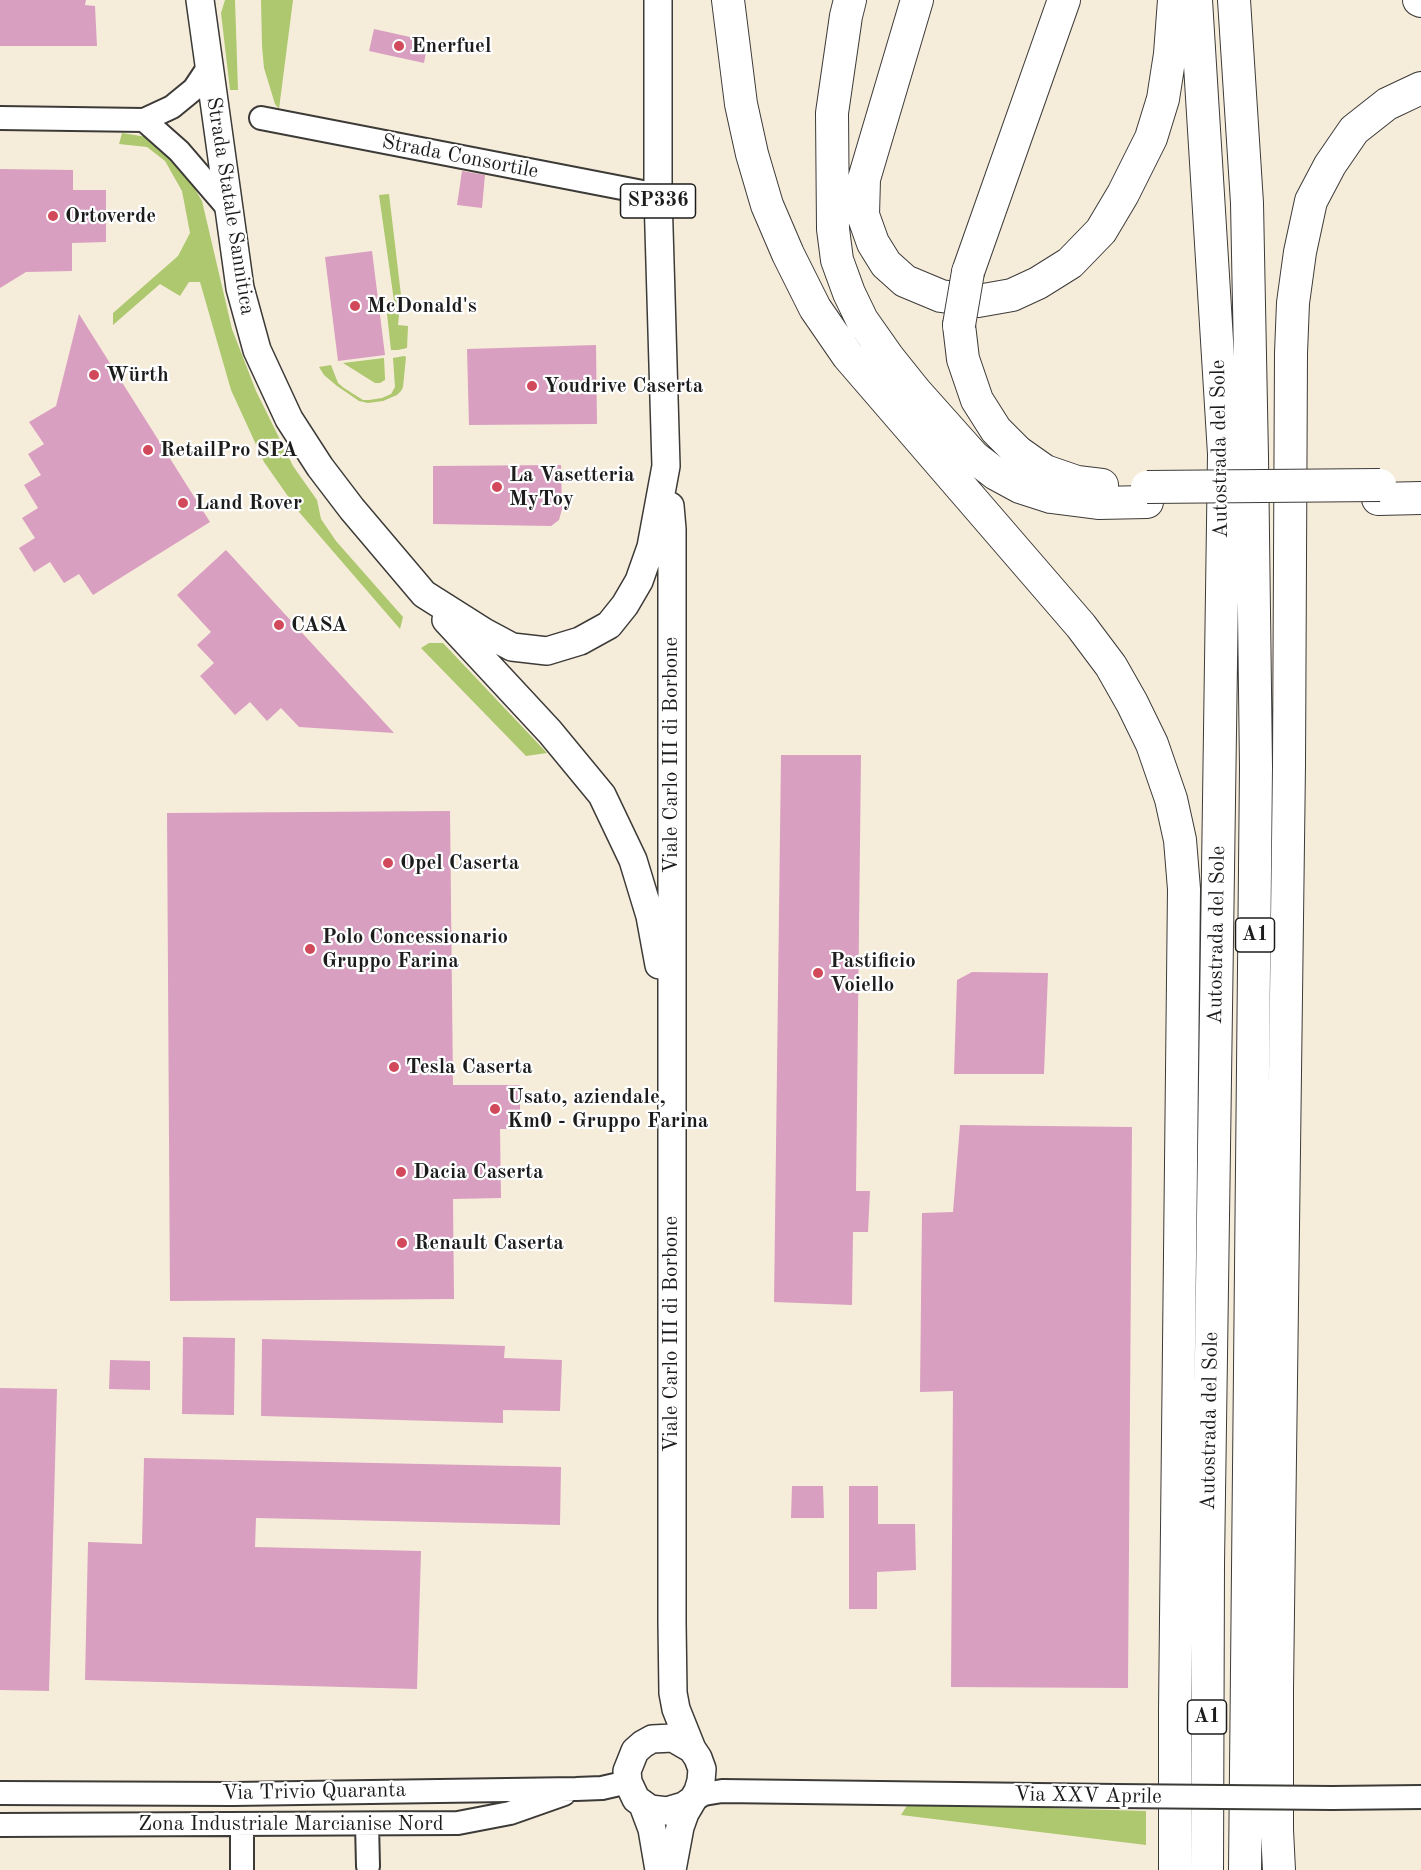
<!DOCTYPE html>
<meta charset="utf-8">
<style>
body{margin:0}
canvas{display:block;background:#f6ecda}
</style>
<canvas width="1421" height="1870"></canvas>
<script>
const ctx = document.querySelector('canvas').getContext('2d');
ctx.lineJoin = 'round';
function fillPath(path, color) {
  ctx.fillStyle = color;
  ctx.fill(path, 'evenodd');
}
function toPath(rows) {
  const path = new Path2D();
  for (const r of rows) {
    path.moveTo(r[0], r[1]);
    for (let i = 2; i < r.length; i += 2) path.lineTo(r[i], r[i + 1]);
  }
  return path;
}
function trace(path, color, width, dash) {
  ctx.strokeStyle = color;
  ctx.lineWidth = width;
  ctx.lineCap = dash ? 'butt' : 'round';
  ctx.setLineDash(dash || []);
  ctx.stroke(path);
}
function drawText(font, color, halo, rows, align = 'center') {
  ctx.font = font + ' "Old Standard TT",serif';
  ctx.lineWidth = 4.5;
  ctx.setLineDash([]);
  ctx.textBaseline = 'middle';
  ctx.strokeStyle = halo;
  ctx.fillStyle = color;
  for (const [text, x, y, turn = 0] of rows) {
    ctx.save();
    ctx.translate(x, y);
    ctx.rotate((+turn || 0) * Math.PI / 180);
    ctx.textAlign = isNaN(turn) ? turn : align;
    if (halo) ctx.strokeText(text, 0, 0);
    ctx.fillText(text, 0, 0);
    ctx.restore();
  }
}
fillPath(toPath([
 [225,0,235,0,238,90,230,90,221,13],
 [261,0,293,0,279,109,275,104,264,68,262,46],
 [122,133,147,137,174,155,189,179,202,201,232,329,256,391,293,466,317,500,321,519,336,541,403,617,400,629,299,512,264,462,231,390,200,282,189,282,180,296,160,284,113,325,113,313,178,256,190,233,182,191,165,161,147,147,119,144],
 [389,194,401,295,398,325,408,326,407,348,398,350,391,350,387,314,394,301,379,195],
 [404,356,406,357,403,387,401,391,397,395,383,401,368,403,359,401,337,386,324,375,319,367,331,365,338,383,344,388,363,400,369,400,382,398,391,394,395,387,393,358],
 [384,358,385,378,385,380,380,383,375,383,343,363],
 [429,643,443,643,547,753,526,756,421,648],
 [908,1804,1146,1811,1146,1845,901,1815]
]), '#adc86e');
fillPath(toPath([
 [0,0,86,0,85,5,95,6,97,46,0,46],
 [374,29,428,41,424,63,369,51],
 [0,169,73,170,73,190,106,190,106,242,72,243,72,271,26,272,0,288],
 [462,171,485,175,482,208,457,205],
 [372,251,385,355,338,361,325,257],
 [79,314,210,522,93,595,79,574,64,583,50,562,34,572,19,548,35,538,22,518,38,508,24,485,41,475,28,454,44,444,29,422,56,406],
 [596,345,597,424,469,425,467,349],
 [561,465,562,509,559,520,551,526,433,524,433,466],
 [226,550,394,733,299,727,281,708,267,721,250,702,235,715,200,676,214,663,197,645,211,632,177,595],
 [781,755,861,755,856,1191,870,1191,868,1232,853,1232,852,1305,774,1302],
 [450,811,453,1085,520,1085,520,1129,500,1129,501,1198,453,1199,454,1299,170,1301,167,813],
 [972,972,1048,973,1044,1074,954,1074,957,980],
 [960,1125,1132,1127,1128,1688,951,1687,953,1391,920,1392,922,1213,953,1212],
 [183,1337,235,1338,234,1415,182,1414],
 [262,1339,505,1346,504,1358,562,1360,560,1411,503,1410,503,1423,261,1416],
 [110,1360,150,1361,150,1390,109,1389],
 [0,1388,57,1389,49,1691,0,1690],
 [144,1458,561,1467,560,1525,256,1518,255,1547,421,1551,417,1689,85,1680,88,1542,142,1544],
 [792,1486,823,1486,824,1518,791,1518],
 [849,1486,878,1486,878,1524,915,1524,916,1570,877,1572,877,1609,849,1609]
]), '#d99fc0');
const minor = toPath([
 [0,118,144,120,172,107,194,89,208,68],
 [261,118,658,195],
 [144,120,179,151,228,208],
 [0,1793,233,1794,576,1789,602,1788,628,1782],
 [1332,1798,1421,1797],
 [691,1801,704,1794,722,1791,1116,1796],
 [242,1824,242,1870],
 [367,1824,368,1866],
 [0,1825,458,1823,510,1813,564,1794]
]);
const major = toPath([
 [200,0,240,288,257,350,289,419,320,467,352,509,424,594,484,632,512,647,547,651,580,641,609,625,625,605,639,581,651,547,666,466,658,195,658,0],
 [670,506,672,529,672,1623,673,1693,676,1709,692,1749],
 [446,620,550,732,602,795,633,860,650,916,659,965],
 [643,1805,652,1829,659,1870],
 [672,1870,680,1827,685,1813,698,1791,701,1781,702,1769,698,1758,692,1749,673,1738,652,1739,643,1744,635,1751,627,1771,628,1782,636,1799,650,1809,667,1811,684,1806,691,1801]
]);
const highway = toPath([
 [728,0,741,104,752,154,767,205,788,254,815,308,848,356,1081,626,1111,666,1132,703,1152,744,1171,799,1180,840,1184,889,1175,1710,1175,1870],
 [850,0,846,16,832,113,833,229,837,260,849,293,862,320,888,357,916,392,974,457,996,474,1020,487,1051,497,1098,503,1147,502],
 [917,0,864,179,863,215,873,243,886,264,905,281,941,296,978,301,1012,295,1038,283,1070,263,1101,231,1123,194,1151,138,1163,99,1170,54,1174,0],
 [1196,0,1224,454,1208,1563,1207,1870],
 [1234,0,1247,203,1252,457,1256,767,1245,1870],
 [1419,0,1421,1],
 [968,272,1064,0],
 [959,325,963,359,977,400,996,430,1018,452,1045,471,1077,482,1102,485],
 [1378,499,1421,498],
 [1279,1870,1277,1830,1277,1688,1289,765,1291,353,1293,303,1300,252,1311,201,1330,165,1354,130,1387,104,1421,88]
]);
trace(minor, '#3d3b38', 26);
trace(major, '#3d3b38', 30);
trace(highway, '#3d3b38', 34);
trace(minor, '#fff', 22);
trace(major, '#fff', 27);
trace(highway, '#fff', 32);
const minorBridge = toPath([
 [1116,1796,1332,1798]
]);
const highwayBridge = toPath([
 [959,325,968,272],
 [1147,487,1380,485]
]);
trace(minorBridge, '#3d3b38', 26, []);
trace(highwayBridge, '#3d3b38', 34, []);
trace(minorBridge, '#fff', 22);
trace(highwayBridge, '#fff', 32);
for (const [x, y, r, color] of [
 [399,46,6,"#d1495b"],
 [53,216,6,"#d1495b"],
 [355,306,6,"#d1495b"],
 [94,375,6,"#d1495b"],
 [532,386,6,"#d1495b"],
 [148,450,6,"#d1495b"],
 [497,487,6,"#d1495b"],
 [183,503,6,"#d1495b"],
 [279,625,6,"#d1495b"],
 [388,863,6,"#d1495b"],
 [310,949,6,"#d1495b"],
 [818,973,6,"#d1495b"],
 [394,1067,6,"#d1495b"],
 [495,1109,6,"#d1495b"],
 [401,1172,6,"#d1495b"],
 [402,1243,6,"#d1495b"]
]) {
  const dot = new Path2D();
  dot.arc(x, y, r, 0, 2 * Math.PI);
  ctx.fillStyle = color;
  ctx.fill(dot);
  trace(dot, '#fff', 2);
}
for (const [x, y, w] of [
 [658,201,75],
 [1255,935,39],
 [1207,1717,39]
]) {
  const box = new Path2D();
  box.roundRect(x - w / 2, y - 17, w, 34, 4.5);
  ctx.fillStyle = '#fff';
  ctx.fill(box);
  trace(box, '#1c1c1c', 1.5);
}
drawText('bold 20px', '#1c1c1c', null, [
 ["SP336",658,201],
 ["A1",1255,935],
 ["A1",1207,1717]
]);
drawText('bold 21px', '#1c1c1c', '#fff', [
 ["Enerfuel",411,46],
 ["Ortoverde",65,216],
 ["McDonald's",367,306],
 ["Würth",106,375],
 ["Youdrive Caserta",544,386],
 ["RetailPro SPA",160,450],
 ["La Vasetteria",509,475],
 ["MyToy",509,499],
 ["Land Rover",195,503],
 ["CASA",291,625],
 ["Opel Caserta",400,863],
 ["Polo Concessionario",322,937],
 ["Gruppo Farina",322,961],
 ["Pastificio",830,961],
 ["Voiello",830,985],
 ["Tesla Caserta",406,1067],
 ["Usato, aziendale,",507,1097],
 ["Km0 - Gruppo Farina",507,1121],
 ["Dacia Caserta",413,1172],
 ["Renault Caserta",414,1243]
], 'left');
drawText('21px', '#1c1c1c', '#fff', [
 ["Strada Consortile",460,157,11],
 ["Strada Statale Sannitica",230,206,81],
 ["Autostrada del Sole",1220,449,-91],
 ["Viale Carlo III di Borbone",671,755,-90],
 ["Autostrada del Sole",1217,935,-89],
 ["Viale Carlo III di Borbone",671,1334,-90],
 ["Autostrada del Sole",1210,1421,-89],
 ["Via Trivio Quaranta",314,1792,-1],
 ["Via XXV Aprile",1088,1796,1],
 ["Zona Industriale Marcianise Nord",291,1824]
]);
</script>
